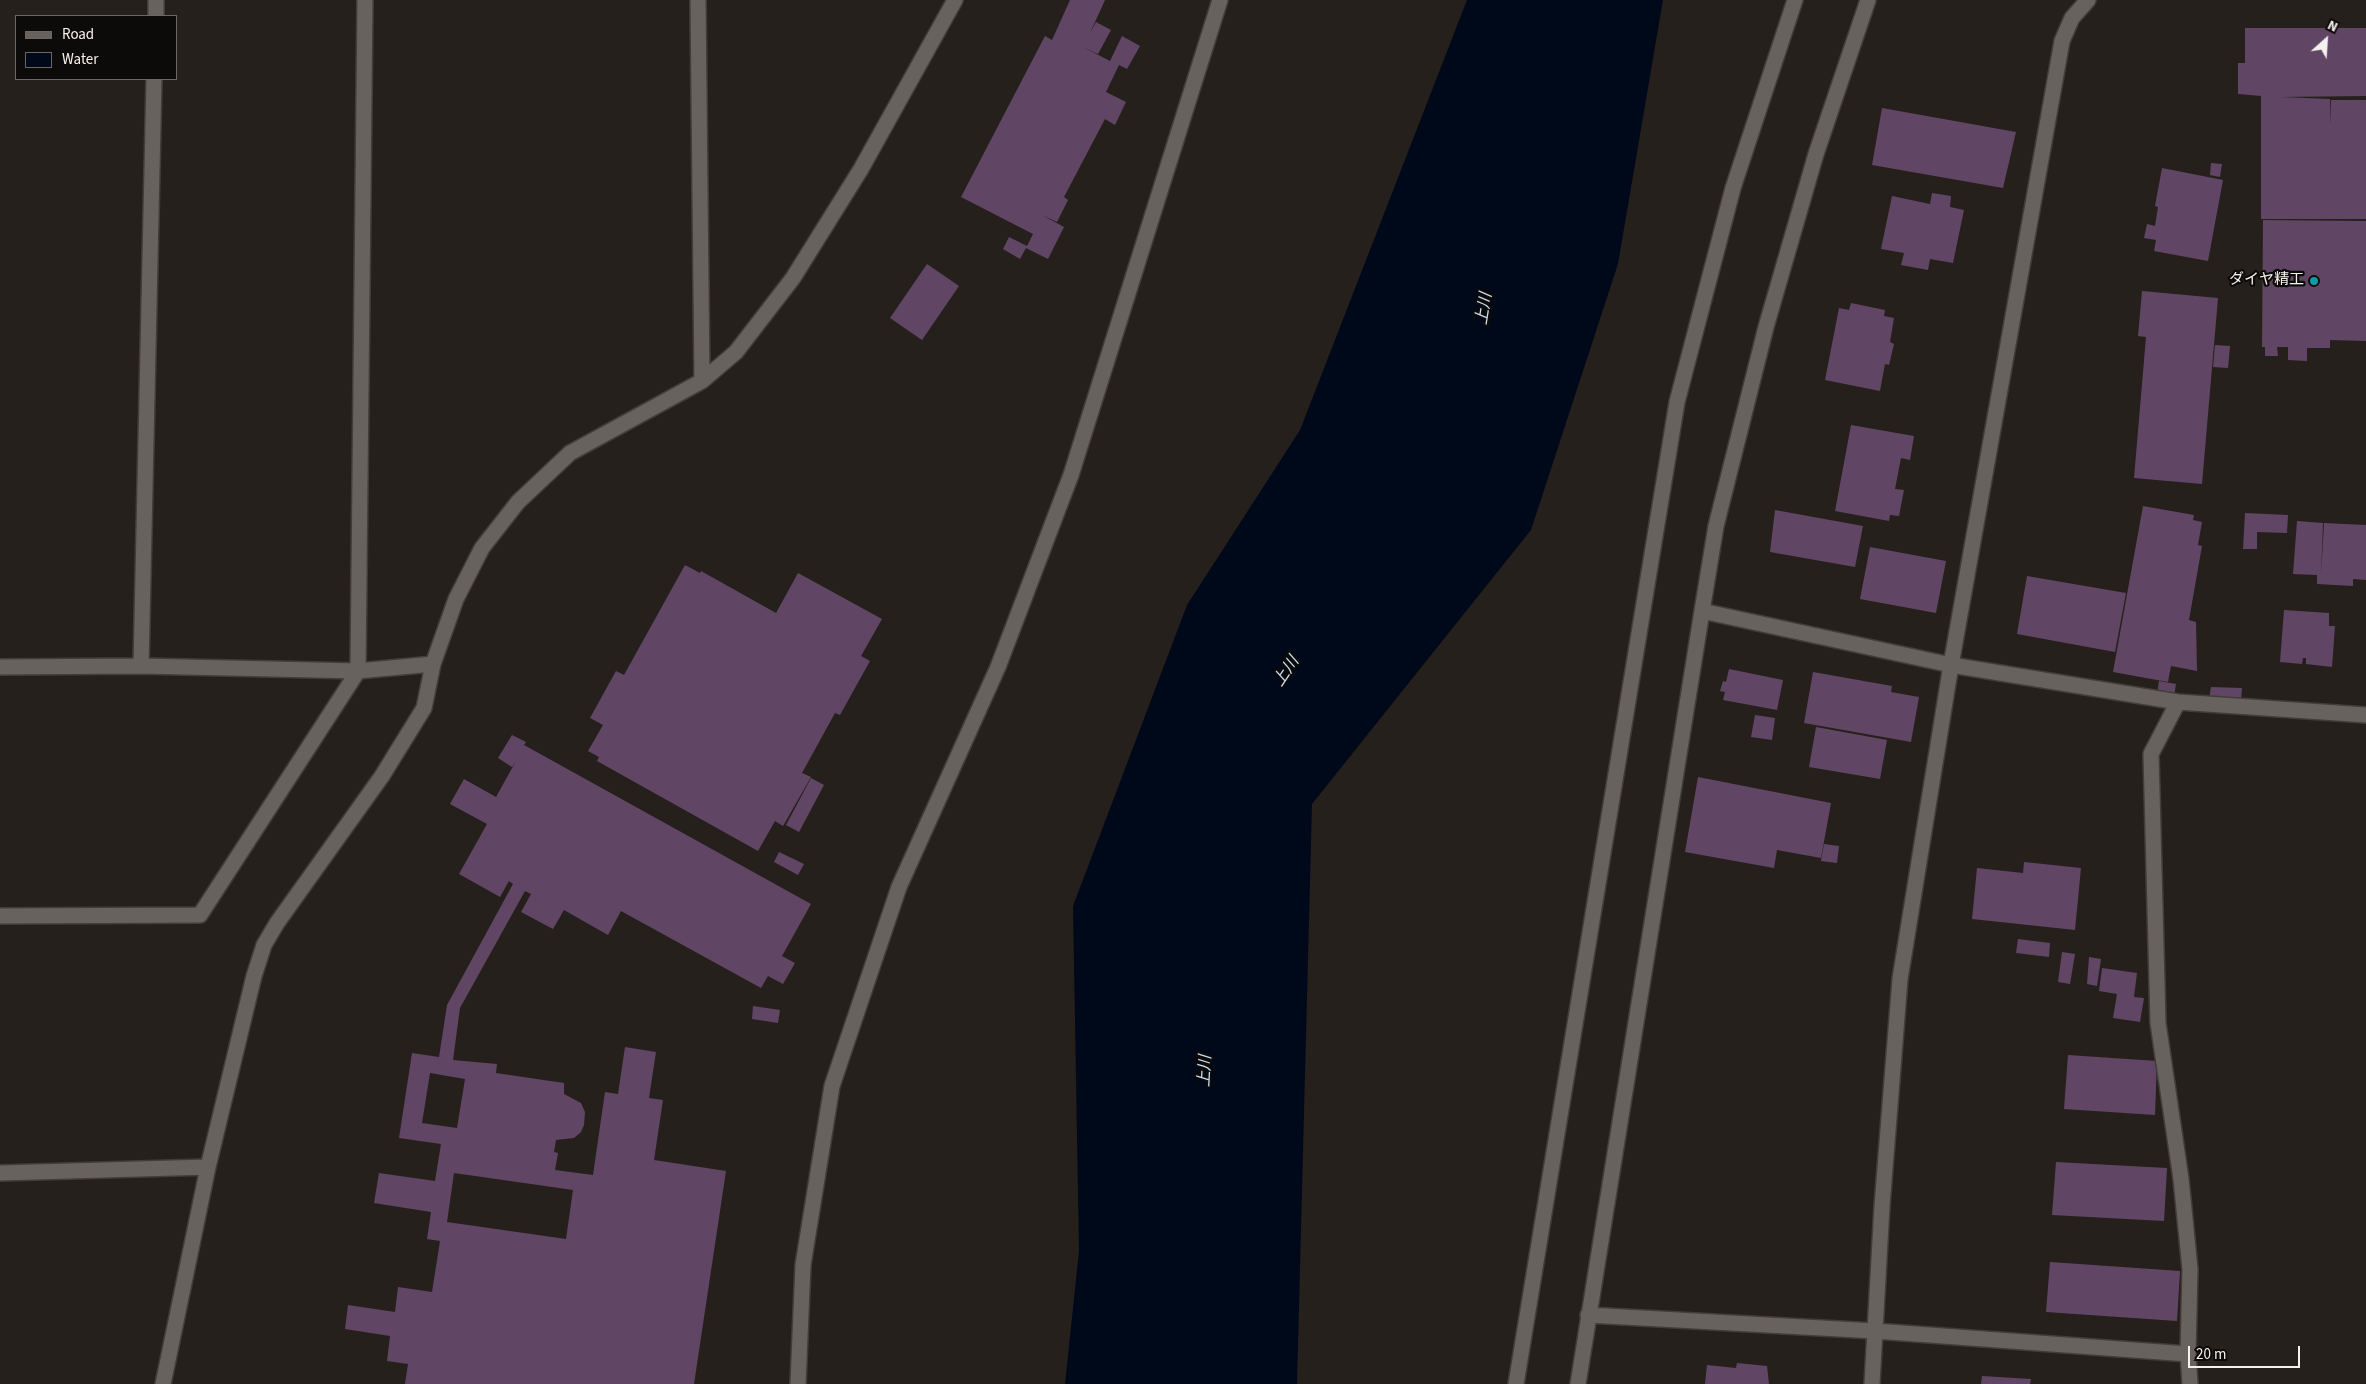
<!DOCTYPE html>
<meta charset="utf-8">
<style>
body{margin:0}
#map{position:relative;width:2366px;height:1384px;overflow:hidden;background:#26201d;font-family:"Source Sans 3",sans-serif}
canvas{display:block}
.legend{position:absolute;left:15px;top:15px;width:162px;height:65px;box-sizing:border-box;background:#0d0b09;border:1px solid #6a6765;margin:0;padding:6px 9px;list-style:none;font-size:15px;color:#f5f1ef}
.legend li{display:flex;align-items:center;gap:10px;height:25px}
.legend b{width:25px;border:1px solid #6a6765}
.north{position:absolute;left:2301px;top:15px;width:50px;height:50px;-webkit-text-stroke:4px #0d0b09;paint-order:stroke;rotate:26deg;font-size:14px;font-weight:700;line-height:20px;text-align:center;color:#f5f1ef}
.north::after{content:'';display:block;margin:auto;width:18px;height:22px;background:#f5f1ef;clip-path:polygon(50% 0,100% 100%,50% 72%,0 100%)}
.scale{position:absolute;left:2188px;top:1346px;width:112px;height:22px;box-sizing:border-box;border:2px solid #f5f1ef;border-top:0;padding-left:6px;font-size:15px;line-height:18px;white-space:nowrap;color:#f5f1ef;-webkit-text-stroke:4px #0d0b09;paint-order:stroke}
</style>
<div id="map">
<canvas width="2366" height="1384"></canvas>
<ul class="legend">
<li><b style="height:6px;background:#68625e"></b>Road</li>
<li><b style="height:14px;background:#000919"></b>Water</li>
</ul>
<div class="north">N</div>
<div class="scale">20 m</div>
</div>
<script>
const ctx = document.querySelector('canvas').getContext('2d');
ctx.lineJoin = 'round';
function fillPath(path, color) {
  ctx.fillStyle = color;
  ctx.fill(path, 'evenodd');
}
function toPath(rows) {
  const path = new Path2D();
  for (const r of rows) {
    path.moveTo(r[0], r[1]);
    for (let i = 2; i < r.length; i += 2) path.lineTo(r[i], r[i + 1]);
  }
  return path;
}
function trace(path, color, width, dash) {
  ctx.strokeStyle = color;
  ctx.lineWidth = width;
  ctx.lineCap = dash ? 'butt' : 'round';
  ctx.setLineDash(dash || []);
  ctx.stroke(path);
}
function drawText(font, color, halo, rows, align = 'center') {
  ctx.font = font + ' "Source Sans 3","Noto Sans JP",sans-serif';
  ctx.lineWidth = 4.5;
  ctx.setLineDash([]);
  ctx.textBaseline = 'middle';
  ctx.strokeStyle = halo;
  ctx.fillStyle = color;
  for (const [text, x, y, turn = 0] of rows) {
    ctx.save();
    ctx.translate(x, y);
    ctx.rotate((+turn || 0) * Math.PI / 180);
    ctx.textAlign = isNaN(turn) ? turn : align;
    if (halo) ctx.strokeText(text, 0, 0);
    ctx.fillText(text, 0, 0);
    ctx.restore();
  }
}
fillPath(toPath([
 [1467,0,1663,0,1618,264,1531,530,1312,804,1297,1384,1065,1384,1079,1251,1073,906,1187,605,1300,430]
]), '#000919');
fillPath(toPath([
 [1070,0,1105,0,1090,33,1096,22,1111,30,1098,54,1083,47,1110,61,1122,36,1140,46,1127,69,1119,65,1106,92,1126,102,1115,125,1105,119,1064,197,1068,200,1057,222,1042,215,1064,227,1048,259,1026,248,1020,259,1003,249,1009,237,1027,246,1033,234,961,197,1045,36,1052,40],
 [2245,28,2366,28,2366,96,2281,97,2330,99,2331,125,2331,100,2366,100,2366,219,2261,219,2261,96,2238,94,2238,63,2245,63],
 [1882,108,2016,132,2003,188,1872,165],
 [2211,163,2222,164,2220,177,2210,175],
 [2162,168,2223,180,2208,261,2154,251,2156,240,2144,238,2147,224,2155,226,2158,207,2155,206],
 [1932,193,1951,196,1950,207,1964,210,1953,263,1930,259,1928,270,1901,265,1904,253,1881,249,1892,196,1930,204],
 [2263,220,2366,221,2366,341,2330,340,2330,348,2307,348,2307,361,2288,360,2288,347,2277,347,2278,356,2265,356,2265,347,2262,347],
 [927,264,959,286,922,340,890,318],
 [2142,291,2218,298,2202,484,2134,478,2146,337,2138,336],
 [1851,303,1885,310,1884,316,1894,318,1890,342,1894,344,1889,365,1885,364,1880,391,1825,380,1839,308,1849,310],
 [2215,345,2230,346,2228,368,2213,367],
 [1851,425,1914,436,1910,460,1901,458,1895,489,1904,490,1899,516,1890,515,1889,521,1835,511],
 [2143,506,2194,515,2193,520,2202,522,2198,545,2202,546,2189,620,2196,622,2197,671,2171,666,2168,682,2113,672],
 [1775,510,1863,526,1855,567,1770,552],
 [2245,513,2288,515,2287,533,2257,532,2257,549,2243,549],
 [2297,521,2323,523,2321,576,2324,523,2366,525,2366,580,2353,579,2353,586,2317,584,2317,575,2293,574],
 [1870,547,1946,561,1936,613,1860,599],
 [685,565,700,573,701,571,776,613,798,573,882,619,861,656,870,661,840,715,835,713,802,773,811,777,783,826,775,821,758,851,597,761,599,757,588,751,603,725,590,718,616,671,624,675],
 [2027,576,2126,593,2115,652,2017,634],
 [2284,610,2329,613,2329,626,2335,626,2332,667,2306,664,2306,658,2303,658,2302,664,2280,662],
 [1729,669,1783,680,1777,710,1723,700,1725,692,1720,691,1723,681,1726,682],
 [1813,672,1892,686,1891,692,1919,697,1911,742,1804,723],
 [2159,681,2176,684,2174,697,2157,695],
 [2211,687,2242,688,2241,701,2209,699],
 [1755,715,1775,718,1772,740,1751,737],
 [1816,727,1887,740,1880,779,1809,767],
 [512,735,526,742,524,745,811,904,782,956,795,963,783,984,768,976,761,988,621,911,608,935,564,910,553,929,521,912,531,894,525,891,460,1008,453,1060,497,1064,496,1073,564,1083,564,1094,581,1103,585,1112,584,1125,581,1132,574,1138,556,1140,554,1152,558,1153,555,1170,593,1175,605,1092,618,1094,625,1047,656,1052,649,1098,663,1100,654,1160,726,1171,694,1384,405,1384,408,1364,387,1361,390,1336,345,1329,348,1305,395,1312,398,1287,432,1292,440,1241,427,1239,431,1212,374,1203,379,1173,435,1181,441,1144,399,1138,412,1053,439,1057,447,1005,513,884,509,881,500,897,459,874,487,824,450,804,464,779,496,797,516,761,512,767,498,758],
 [430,1073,465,1079,457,1128,422,1123],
 [454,1173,573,1190,566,1239,447,1222],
 [1698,777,1831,803,1821,858,1777,850,1774,868,1685,852],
 [811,778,824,785,799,832,786,825],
 [1824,844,1839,846,1837,863,1821,861],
 [779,852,804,864,798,875,774,862],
 [2024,862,2081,868,2075,930,1972,919,1977,868,2023,873],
 [2018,939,2050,943,2049,957,2016,953],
 [2062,952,2075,954,2070,984,2058,982],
 [2089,957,2101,959,2097,986,2087,984],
 [2102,968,2137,973,2134,997,2144,998,2140,1022,2113,1018,2117,994,2099,991],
 [753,1006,780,1010,778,1023,752,1019],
 [2068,1055,2157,1061,2155,1115,2064,1109],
 [2056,1162,2167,1168,2164,1221,2052,1215],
 [2050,1262,2180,1271,2177,1321,2046,1312],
 [1737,1363,1767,1366,1769,1384,1705,1384,1707,1365,1736,1368],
 [1982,1376,2031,1379,2030,1384,1981,1384]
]), '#604664');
const minor = toPath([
 [698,0,702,381],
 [156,16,156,0],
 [1702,611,1716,526,1766,327,1816,154,1868,0],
 [141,666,154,79],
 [0,667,141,666,358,671,433,664],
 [2178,702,2151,754,2158,1023,2181,1179,2190,1269,2188,1354,2190,1384],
 [0,916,200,915,358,671,365,0],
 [0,1173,208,1167],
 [1588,1315,1875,1331,2188,1354],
 [163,1384,208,1167,254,976,264,945,277,923,382,776,424,708,433,664,456,599,482,548,518,502,570,453,702,381,736,352,793,278,861,169,955,0],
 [798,1384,803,1265,832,1086,899,887,998,667,1071,475,1220,0],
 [1516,1384,1677,402,1733,188,1795,0],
 [1578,1384,1702,611,1951,665,2178,702,2366,715],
 [1872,1384,1882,1206,1900,979,1951,665,2062,41,2072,18,2088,0]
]);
trace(minor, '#423d3a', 18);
trace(minor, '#68625e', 15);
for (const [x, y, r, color] of [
 [2314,281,5,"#0f9aa8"]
]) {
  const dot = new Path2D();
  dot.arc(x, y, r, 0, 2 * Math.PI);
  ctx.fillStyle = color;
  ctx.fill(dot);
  trace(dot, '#0d0b09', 2);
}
drawText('15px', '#f5f1ef', '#0d0b09', [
 ["ダイヤ精工",2304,281]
], 'right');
drawText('italic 16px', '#cce2f5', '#0d0b09', [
 ["上川",1485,309,-81],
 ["上川",1287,672,-56],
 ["上川",1206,1071,-87]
]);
</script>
